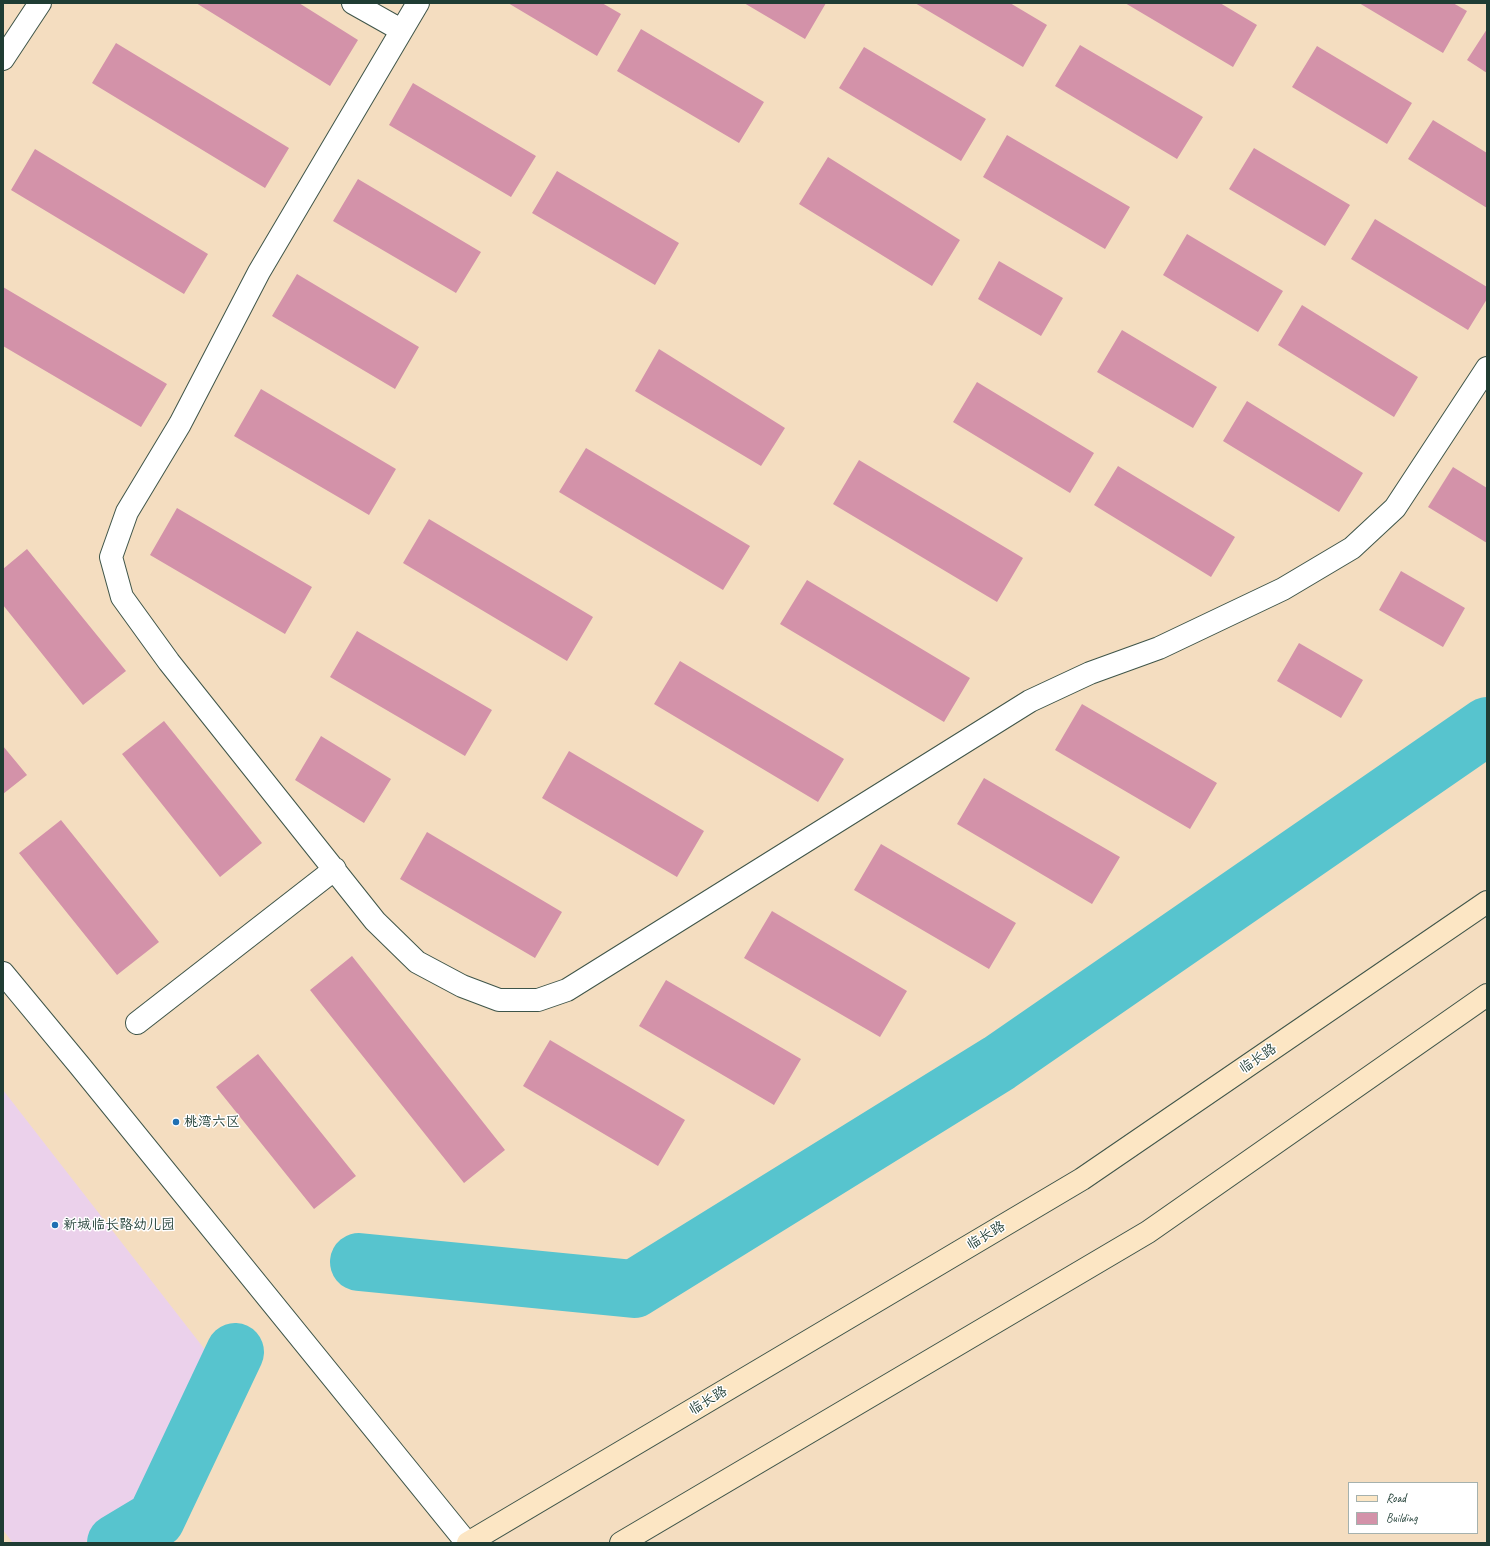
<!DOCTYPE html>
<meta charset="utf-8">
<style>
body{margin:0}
#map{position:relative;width:1490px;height:1546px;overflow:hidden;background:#f4ddc0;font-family:Caveat,sans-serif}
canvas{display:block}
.frame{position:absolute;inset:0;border:4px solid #1f3d34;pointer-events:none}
.legend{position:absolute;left:1348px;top:1482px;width:130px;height:52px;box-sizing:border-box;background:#fff;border:1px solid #a5b1ae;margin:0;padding:5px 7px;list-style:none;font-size:12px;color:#1f3d34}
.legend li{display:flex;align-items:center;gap:8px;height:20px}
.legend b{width:20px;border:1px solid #a5b1ae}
</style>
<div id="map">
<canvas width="1490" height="1546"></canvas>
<div class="frame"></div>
<ul class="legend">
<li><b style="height:5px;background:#fce6c4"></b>Road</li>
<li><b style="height:11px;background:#d392a9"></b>Building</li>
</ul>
</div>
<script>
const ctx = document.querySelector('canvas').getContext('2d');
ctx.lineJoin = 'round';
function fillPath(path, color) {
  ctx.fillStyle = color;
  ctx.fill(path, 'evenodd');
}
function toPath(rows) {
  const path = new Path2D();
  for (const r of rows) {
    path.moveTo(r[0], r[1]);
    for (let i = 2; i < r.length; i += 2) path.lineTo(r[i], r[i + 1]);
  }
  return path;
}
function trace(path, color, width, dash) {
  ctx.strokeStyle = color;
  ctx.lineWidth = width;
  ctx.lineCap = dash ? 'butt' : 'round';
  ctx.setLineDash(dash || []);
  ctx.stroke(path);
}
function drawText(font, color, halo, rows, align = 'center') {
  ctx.font = font + ' Caveat,"LXGW WenKai TC",sans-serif';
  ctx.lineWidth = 3;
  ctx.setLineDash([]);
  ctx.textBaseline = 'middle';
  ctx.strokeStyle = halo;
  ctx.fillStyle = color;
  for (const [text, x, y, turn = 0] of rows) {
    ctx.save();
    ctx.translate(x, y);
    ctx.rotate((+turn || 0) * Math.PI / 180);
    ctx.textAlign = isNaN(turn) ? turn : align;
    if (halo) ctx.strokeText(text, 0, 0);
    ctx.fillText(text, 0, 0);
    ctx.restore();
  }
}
fillPath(toPath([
 [3,1090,213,1360,147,1504,84,1543,13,1543,3,1530]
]), '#ebd1eb');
trace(toPath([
 [359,1262,634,1289,999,1063,1487,726],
 [116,1543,156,1519,235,1352]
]), '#57c4ce', 58);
fillPath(toPath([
 [196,3,299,3,358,40,330,86],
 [508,3,602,3,621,14,597,56],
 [744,3,826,3,805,39],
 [915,3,1010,3,1047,25,1023,67],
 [1125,3,1220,3,1257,25,1233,67],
 [1359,3,1453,3,1467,11,1443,53],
 [641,29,764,102,739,143,617,71],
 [1487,29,1487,73,1467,60],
 [116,43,289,148,265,188,92,83],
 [1080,45,1203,117,1177,159,1055,86],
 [1317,46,1412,103,1387,144,1292,87],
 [864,47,986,119,961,161,839,88],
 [413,83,536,156,511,197,389,125],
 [1433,120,1487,153,1487,208,1408,159],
 [1007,135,1130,207,1105,249,983,177],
 [1254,148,1350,205,1325,246,1229,189],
 [35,149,208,254,184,294,11,190],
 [828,157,960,240,932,286,799,204],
 [557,171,679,243,655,285,532,213],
 [358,179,481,252,456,293,333,221],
 [1375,219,1487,287,1487,299,1468,330,1351,259],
 [1187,234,1283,291,1258,332,1163,275],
 [999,261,1063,298,1041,336,978,299],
 [297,274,419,347,395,389,272,316],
 [3,287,167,384,141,427,3,346],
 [1302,305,1418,377,1394,417,1278,345],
 [1122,330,1217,387,1193,428,1097,372],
 [659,349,785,428,761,466,635,391],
 [977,382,1094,453,1070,493,953,422],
 [261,389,396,469,369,515,234,436],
 [1247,401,1363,473,1339,512,1223,441],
 [586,448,750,546,723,590,559,492],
 [859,460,1023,558,997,602,833,504],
 [1118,466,1235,537,1211,577,1094,505],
 [1453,467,1487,488,1487,543,1428,507],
 [177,508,312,587,285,634,150,555],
 [429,519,593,617,567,661,403,563],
 [27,549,126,671,83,705,3,605,3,569],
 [1401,571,1465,608,1443,647,1379,610],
 [807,580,970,678,944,722,780,624],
 [357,631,492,710,465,756,330,677],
 [1299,643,1363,680,1341,718,1277,681],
 [680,661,844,759,818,802,654,704],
 [1082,704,1217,783,1190,829,1055,750],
 [164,721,262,843,220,877,122,754],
 [321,736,391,779,364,823,295,780],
 [3,746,27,775,3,794],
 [569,751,704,831,677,877,542,798],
 [984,778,1120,857,1092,904,957,824],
 [61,820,159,942,117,975,19,853],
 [427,832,562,912,535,958,400,879],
 [881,844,1016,923,989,969,854,890],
 [772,911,907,991,880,1037,744,958],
 [352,956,505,1150,464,1183,310,990],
 [666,980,801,1059,774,1105,639,1026],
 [550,1040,685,1120,658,1166,523,1086],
 [258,1054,356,1176,314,1209,216,1087]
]), '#d392a9');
const minor = toPath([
 [353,3,401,30],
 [418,3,259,272,180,424,127,512,111,557,122,597,169,662,375,921,417,962,462,986,499,1000,538,1000,567,990,1030,701,1090,673,1159,648,1283,589,1352,548,1395,508,1487,368],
 [137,1023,335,869]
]);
const tertiary = toPath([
 [3,59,40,3],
 [3,973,80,1066,467,1543]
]);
const secondary = toPath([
 [468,1543,1082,1179,1487,902],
 [621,1543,1148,1232,1487,995]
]);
trace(minor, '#3f5549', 24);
trace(tertiary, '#3f5549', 24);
trace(secondary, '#3f5549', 24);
trace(minor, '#fff', 22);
trace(tertiary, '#fff', 22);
trace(secondary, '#fce6c4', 22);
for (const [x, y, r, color] of [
 [176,1122,4,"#1f6fb2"],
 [55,1225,4,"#1f6fb2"]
]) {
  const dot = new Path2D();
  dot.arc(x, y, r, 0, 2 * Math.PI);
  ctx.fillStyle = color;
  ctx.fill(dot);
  trace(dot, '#fff', 1.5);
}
drawText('14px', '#1f3d34', '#fff', [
 ["临长路",1258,1059,-34],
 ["临长路",986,1236,-31],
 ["临长路",708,1401,-31]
]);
drawText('14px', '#1f3d34', '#fff', [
 ["桃湾六区",184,1122],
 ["新城临长路幼儿园",63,1225]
], 'left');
</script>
